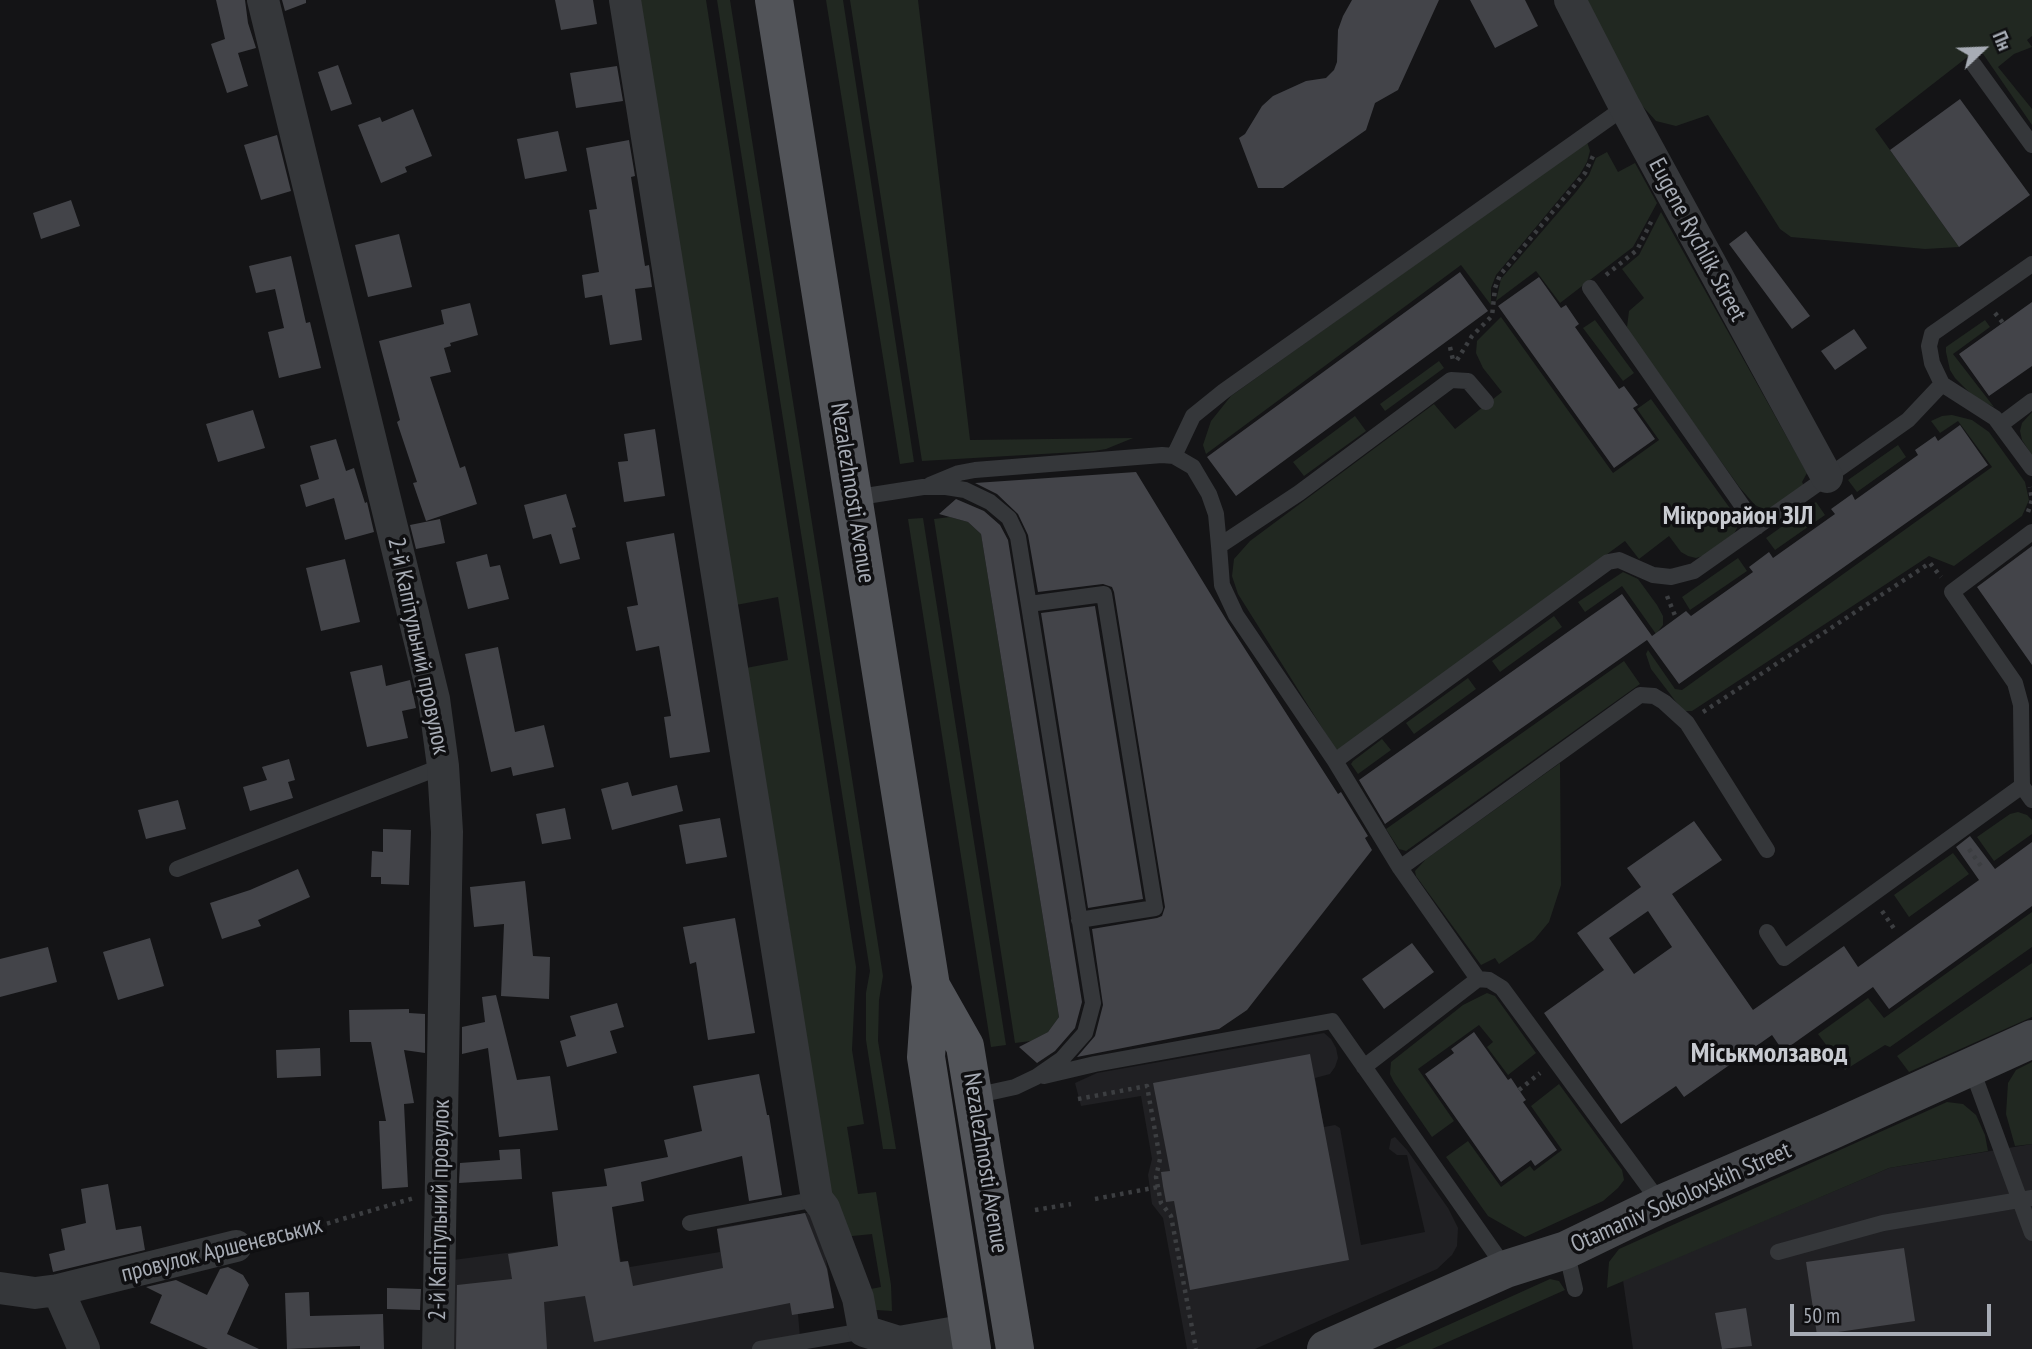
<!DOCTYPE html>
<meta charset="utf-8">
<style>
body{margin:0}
#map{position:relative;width:2032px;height:1349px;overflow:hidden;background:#141416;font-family:"PT Sans Narrow",sans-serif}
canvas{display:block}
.north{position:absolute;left:1948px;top:14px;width:70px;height:70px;-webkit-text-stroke:5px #0f0f11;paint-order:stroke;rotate:67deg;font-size:19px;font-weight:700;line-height:28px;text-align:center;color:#a7acb5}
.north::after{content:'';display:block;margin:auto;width:24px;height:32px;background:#a7acb5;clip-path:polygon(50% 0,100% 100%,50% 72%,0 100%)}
.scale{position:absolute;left:1790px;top:1304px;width:201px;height:32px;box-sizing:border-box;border:4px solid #a7acb5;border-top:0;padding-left:9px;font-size:21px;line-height:24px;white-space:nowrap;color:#a7acb5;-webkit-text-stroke:5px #0f0f11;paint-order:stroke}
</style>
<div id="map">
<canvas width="2032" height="1349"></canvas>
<div class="north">Пн</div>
<div class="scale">50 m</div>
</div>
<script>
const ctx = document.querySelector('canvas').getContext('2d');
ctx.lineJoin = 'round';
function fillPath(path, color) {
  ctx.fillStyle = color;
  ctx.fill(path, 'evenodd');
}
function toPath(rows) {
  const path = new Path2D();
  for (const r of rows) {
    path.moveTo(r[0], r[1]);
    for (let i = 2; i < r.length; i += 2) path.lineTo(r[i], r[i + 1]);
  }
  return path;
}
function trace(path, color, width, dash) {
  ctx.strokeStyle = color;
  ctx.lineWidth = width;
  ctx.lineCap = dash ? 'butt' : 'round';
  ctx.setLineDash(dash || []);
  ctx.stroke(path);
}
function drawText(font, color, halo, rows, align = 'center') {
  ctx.font = font + ' "PT Sans Narrow",sans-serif';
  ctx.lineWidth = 7;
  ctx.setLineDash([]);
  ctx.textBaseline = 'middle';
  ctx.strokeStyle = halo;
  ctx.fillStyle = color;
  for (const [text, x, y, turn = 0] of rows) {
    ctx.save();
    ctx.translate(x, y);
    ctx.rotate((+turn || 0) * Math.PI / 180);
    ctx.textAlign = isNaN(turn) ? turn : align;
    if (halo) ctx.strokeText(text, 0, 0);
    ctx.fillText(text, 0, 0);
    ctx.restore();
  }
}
fillPath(toPath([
 [1324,1033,1331,1039,1336,1048,1338,1058,1335,1067,1330,1074,1315,1078,1320,1107,1324,1127,1335,1125,1340,1128,1361,1245,1425,1232,1407,1155,1397,1155,1389,1149,1391,1139,1395,1137,1407,1150,1448,1208,1458,1228,1457,1246,1452,1255,1437,1269,1255,1349,1187,1349,1163,1218,1152,1204,1148,1175,1152,1159,1141,1096,1081,1106,1075,1083,1097,1073],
 [2032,1144,2032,1349,1633,1349,1623,1280,1889,1168],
 [818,1211,834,1308,798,1314,801,1349,452,1349,453,1260,575,1244,576,1248,617,1242,621,1262,628,1261,630,1267,720,1252,717,1228]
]), '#202023');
fillPath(toPath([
 [637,0,706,0,856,967,852,1050,864,1124,847,1127,858,1194,876,1192,891,1285,892,1311,876,1310,866,1290,881,1287,872,1234,842,1237,818,1137,788,919,746,668,788,660,778,597,736,605],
 [717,0,730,0,883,976,879,1000,878,1041,896,1149,883,1149,866,1040,866,993,870,971],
 [826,0,843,0,914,462,900,464],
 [850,0,918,0,970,440,1133,438,1106,449,1094,451,922,461],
 [1583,0,2032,0,2032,36,2027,40,2032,47,2014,54,1998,67,2032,109,2032,125,1979,48,1875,129,1959,247,1925,249,1791,237,1780,229,1708,115,1676,126,1656,121,1635,98],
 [1587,142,1590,151,1587,162,1580,174,1496,275,1491,288,1491,305,1461,265,1206,454,1203,445,1211,421,1231,396],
 [1607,152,1618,172,1635,163,1657,203,1633,247,1560,303,1536,271,1496,301,1501,279,1576,192,1589,175,1596,158],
 [1661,212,1807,473,1802,482,1804,486,1767,511,1755,505,1740,488,1633,339,1627,327,1629,311,1644,298,1622,269,1639,255],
 [1501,317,1613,473,1659,440,1637,409,1651,399,1737,518,1737,528,1734,534,1703,556,1696,558,1688,556,1681,552,1669,536,1639,559,1625,541,1342,748,1336,750,1238,594,1232,576,1234,559,1250,541,1434,404,1455,429,1502,392,1483,368,1476,353,1477,341],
 [1595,320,1634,373,1623,381,1583,328],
 [1985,320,1990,327,1953,354,1994,407,1975,398,1955,378,1950,370,1946,352,1946,347],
 [1439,361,1444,368,1385,411,1380,404],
 [2032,412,2032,455,2022,440,2020,431,2022,423],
 [1952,415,1972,420,1989,432,2025,482,2029,500,2022,516,1954,566,1929,556,1692,711,1683,711,1651,669,1646,654,1648,650,1675,689,1682,690,1992,467,1958,421,1940,433,1931,421,1942,416],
 [1355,416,1366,431,1304,476,1293,462],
 [1898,445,1906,457,1857,492,1848,480],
 [1816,502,1825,515,1775,550,1766,538],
 [950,517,968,522,981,534,1059,1017,1048,1032,1031,1041,1015,1043,934,519],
 [923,518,1006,1045,991,1047,908,519],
 [1738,558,1747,571,1690,610,1682,597],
 [1623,572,1638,579,1657,605,1663,616,1663,625,1656,634,1622,586,1585,612,1578,602],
 [1554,616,1562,627,1500,672,1492,661],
 [1624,661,1640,684,1406,851,1399,849,1386,829],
 [1468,678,1476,689,1414,734,1406,723],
 [1382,739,1391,750,1358,774,1351,764,1353,761],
 [1560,763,1561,885,1549,922,1534,940,1499,964,1495,958,1481,965,1416,876,1415,871,1426,859],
 [2018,812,2027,815,2032,820,2032,834,1994,861,1977,837,2010,814],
 [1953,853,1969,874,1909,917,1894,895],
 [2032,912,2032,947,1890,1047,1885,1045,1845,1070,1818,1034,1868,998,1884,1018],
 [2032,963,2032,1017,1909,1072,1897,1056],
 [1487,993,1495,996,1536,1053,1508,1075,1487,1047,1493,1042,1479,1025,1418,1069,1454,1121,1432,1137,1394,1082,1390,1074,1391,1062,1463,1005],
 [2032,1062,2032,1144,2015,1146,2006,1114,2008,1083,2016,1070],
 [1559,1084,1622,1170,1624,1180,1618,1188,1603,1201,1525,1237,1488,1216,1446,1157,1468,1141,1501,1187,1530,1166,1534,1171,1562,1150,1531,1106],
 [1947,1102,1963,1104,1976,1115,1985,1135,1988,1151,1889,1168,1607,1288,1609,1262,1619,1249],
 [1550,1279,1559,1281,1565,1290,1432,1349,1395,1349]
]), '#212821');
fillPath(toPath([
 [216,0,245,0,248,23,256,48,238,53,248,86,227,93,211,44,225,39],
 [282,0,306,0,306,3,285,11],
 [555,0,593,0,597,24,561,30],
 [1352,0,1439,0,1398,90,1375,103,1366,130,1283,188,1258,188,1239,138,1245,134,1262,106,1273,96,1306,81,1326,78,1334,70,1337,62,1338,30,1343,16],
 [1470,0,1525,0,1538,26,1495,48],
 [338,65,352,104,331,111,318,72],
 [617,66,623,101,576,108,570,73],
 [1960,99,2030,195,1959,247,1890,150],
 [413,109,432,156,405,167,407,172,381,183,358,125,380,117,382,122],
 [558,131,567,171,525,179,517,139],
 [277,135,291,191,261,200,244,145],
 [629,140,635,176,631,177,645,266,649,265,652,287,635,289,642,340,610,345,602,295,585,298,582,275,599,272,589,210,597,209,586,148],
 [71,200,80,226,41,239,33,213],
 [1746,231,1810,316,1792,329,1729,244],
 [399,234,412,287,368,297,355,245],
 [291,256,306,323,310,322,321,368,279,378,268,332,284,328,275,289,256,293,249,266],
 [1460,272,1488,311,1236,496,1207,457],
 [1539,277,1561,308,1566,305,1579,324,1575,327,1619,389,1624,386,1638,405,1633,408,1655,439,1614,468,1498,306],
 [2032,302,2032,366,1989,396,1959,354],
 [470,303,478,335,450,343,451,346,444,348,451,372,430,377,460,468,465,466,477,504,426,521,413,483,417,482,397,422,400,420,379,341,444,324,441,310],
 [1854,329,1867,348,1835,370,1821,351],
 [253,410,265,448,218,462,206,424],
 [1960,425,1988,465,1679,684,1647,640,1385,824,1359,780,1579,624,1622,594,1652,636,1686,611,1691,616,1753,572,1749,567,1769,552,1773,558,1835,514,1831,509,1852,494,1855,500,1918,455,1915,450,1935,436,1938,441],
 [655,429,665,496,624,502,618,462,628,461,624,434],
 [336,439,346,471,354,468,365,503,367,502,374,532,345,540,334,498,306,507,300,485,319,479,310,446],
 [1136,472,1227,621,1338,794,1341,792,1368,836,1365,838,1372,850,1247,1010,1219,1029,1077,1057,1095,1036,1103,1005,1092,929,1157,918,1162,916,1165,907,1114,592,1112,587,1103,584,1038,592,1028,535,1018,514,997,494,975,483],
 [566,494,576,527,572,528,580,559,560,564,551,534,533,539,524,505],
 [956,499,984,511,1000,525,1008,540,1082,1002,1075,1028,1055,1051,1037,1063,1019,1047,1048,1032,1059,1017,981,534,968,522,939,514],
 [440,519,445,543,416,549,410,525],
 [674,533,710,752,670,758,664,717,671,716,659,646,636,651,627,607,638,605,626,542],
 [2032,546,2032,665,1977,587],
 [487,554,490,567,500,565,509,599,468,609,456,562],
 [345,559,360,622,321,631,306,568],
 [1095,606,1143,899,1088,908,1041,613],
 [498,647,515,732,544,725,554,767,513,776,511,767,491,772,465,654],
 [382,665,386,686,410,680,416,708,402,711,408,738,367,747,350,672],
 [289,759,295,780,288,782,293,798,250,811,243,787,267,780,262,767],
 [628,782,632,796,677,785,683,811,612,830,601,789],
 [178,800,186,829,146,839,138,810],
 [565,808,571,839,542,844,536,814],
 [720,818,727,857,686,864,679,825],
 [1694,821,1722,860,1672,894,1753,1010,1844,946,1858,967,1979,880,1956,847,1970,836,1995,869,2032,842,2032,906,1889,1009,1873,987,1783,1051,1772,1035,1684,1097,1676,1086,1621,1124,1544,1013,1604,970,1577,933,1641,887,1627,868],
 [1648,911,1672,947,1634,974,1609,938],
 [383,829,411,830,409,885,381,884,381,877,371,877,372,851,383,852],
 [298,869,310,897,258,920,261,926,222,939,210,903,250,890],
 [525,881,533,956,550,957,549,999,501,996,504,924,474,927,470,887],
 [735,918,755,1033,708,1040,696,962,690,964,683,927],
 [150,938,164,986,118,1000,103,952],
 [1412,943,1434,972,1384,1009,1362,979],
 [48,947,57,982,0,997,0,959],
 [496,995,517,1080,550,1076,558,1130,499,1137,488,1048,462,1054,462,1027,485,1022,482,997],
 [617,1003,624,1027,610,1031,617,1053,567,1067,560,1041,576,1036,570,1016],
 [409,1009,409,1013,425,1014,425,1053,404,1050,414,1103,404,1104,408,1187,382,1189,379,1121,386,1121,371,1042,350,1042,349,1010],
 [1474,1032,1508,1080,1511,1078,1519,1090,1526,1100,1523,1102,1557,1150,1535,1166,1531,1160,1501,1182,1425,1074,1454,1053,1451,1049],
 [320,1048,321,1076,277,1078,276,1050],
 [1310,1054,1349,1260,1190,1290,1174,1201,1166,1202,1163,1186,1161,1172,1170,1171,1153,1083],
 [759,1074,767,1115,769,1115,782,1195,749,1201,742,1156,641,1182,644,1201,612,1207,620,1262,628,1261,633,1286,723,1268,717,1229,805,1213,827,1269,834,1308,792,1315,790,1303,594,1342,585,1296,544,1302,547,1349,456,1349,457,1285,512,1279,508,1254,558,1246,552,1192,607,1186,604,1169,668,1157,664,1140,702,1131,693,1086],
 [520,1149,522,1179,459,1183,460,1163,500,1160,499,1150],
 [108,1184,116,1230,141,1226,145,1250,53,1272,49,1254,65,1250,61,1229,86,1223,81,1189],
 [1904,1248,1915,1321,1817,1335,1806,1262],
 [228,1267,243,1275,249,1285,227,1334,259,1349,208,1349,150,1323,162,1295,146,1287,176,1280,207,1295,220,1269],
 [387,1288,421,1289,420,1310,387,1309],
 [309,1292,310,1316,383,1314,384,1349,360,1349,360,1346,287,1349,285,1293],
 [1746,1308,1752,1346,1722,1349,1715,1313]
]), '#434449');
trace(toPath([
 [1606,275,1637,250,1653,218],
 [1995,313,2003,323],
 [1450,347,1453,360],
 [1457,360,1472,336,1492,316,1495,288,1500,275,1585,173,1593,156],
 [2028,512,2032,500,2030,487],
 [1667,596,1676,618],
 [1703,712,1930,563,1941,577],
 [1969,849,1983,869],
 [1882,911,1895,930],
 [1519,1090,1540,1073],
 [1078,1099,1147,1086,1160,1159,1156,1177,1161,1203,1171,1216,1196,1349],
 [1095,1199,1158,1187],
 [1035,1210,1071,1204],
 [261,1240,322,1225,414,1198]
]), '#3c3e41', 4.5, [3.5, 5]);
trace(toPath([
 [1974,65,2032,145],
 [1590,288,1757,527],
 [1942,384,1995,418,2032,468],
 [2000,425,2032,401],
 [1174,456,1193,416,1224,391,1625,107],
 [930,485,959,473,975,470,1162,455,1174,456,1193,467,1209,494,1216,514,1219,546],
 [853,498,923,487,946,487,965,490,990,502,1009,518,1018,537,1093,1003,1085,1033,1062,1059,1036,1077,1015,1087,974,1096],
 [1029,604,1104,594,1155,908,1079,920],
 [1335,761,1236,615,1222,585,1219,546,1299,493,1451,380,1468,381,1486,402],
 [2022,786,2021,705,2015,683,1952,592,2032,532],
 [1400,868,1335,761,1608,562,1619,560,1653,575,1671,577,1694,571,1908,420,1942,384,1932,363,1929,346,1932,334,2032,264],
 [177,869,443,766],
 [1767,932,1784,958,2022,786,2032,800],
 [1364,1067,1478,979],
 [1971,1067,2032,1233],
 [1044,1076,1095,1064,1332,1021,1506,1269],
 [1661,1204,1502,988,1489,980,1478,979,1400,868,1640,695,1654,696,1664,702,1687,723,1767,850],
 [690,1223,817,1199],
 [1566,1250,1575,1289],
 [1778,1252,1883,1223,2032,1198],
 [760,1349,864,1331]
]), '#35373a', 16);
trace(toPath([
 [263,0,434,699,443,766,447,832,438,1349],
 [625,0,817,1199,824,1208,858,1298,864,1331,899,1342,968,1330],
 [1570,0,1625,107,1827,477],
 [0,1288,35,1293,58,1290,236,1246],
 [58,1290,84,1349]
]), '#35373a', 32);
trace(toPath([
 [1326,1349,1506,1269,1566,1250,1661,1204,1830,1131,2032,1039]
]), '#44464a', 38);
trace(toPath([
 [774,0,931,986,926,1057,972,1349],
 [931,986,965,1046,1015,1349]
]), '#525459', 38);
drawText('24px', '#a7acb5', '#0f0f11', [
 ["Eugene Rychlik Street",1697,240,62],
 ["Nezalezhnosti Avenue",852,493,81],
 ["2-й Капітульний провулок",418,646,78],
 ["Nezalezhnosti Avenue",985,1163,81],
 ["Otamaniv Sokolovskih Street",1681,1198,-24],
 ["2-й Капітульний провулок",440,1210,-89],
 ["провулок Аршенєвських",222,1250,-14]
]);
drawText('bold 26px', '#c8cbd1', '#0f0f11', [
 ["Мікрорайон ЗІЛ",1738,517]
]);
drawText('bold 28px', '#c8cbd1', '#0f0f11', [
 ["Міськмолзавод",1769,1054]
]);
</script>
